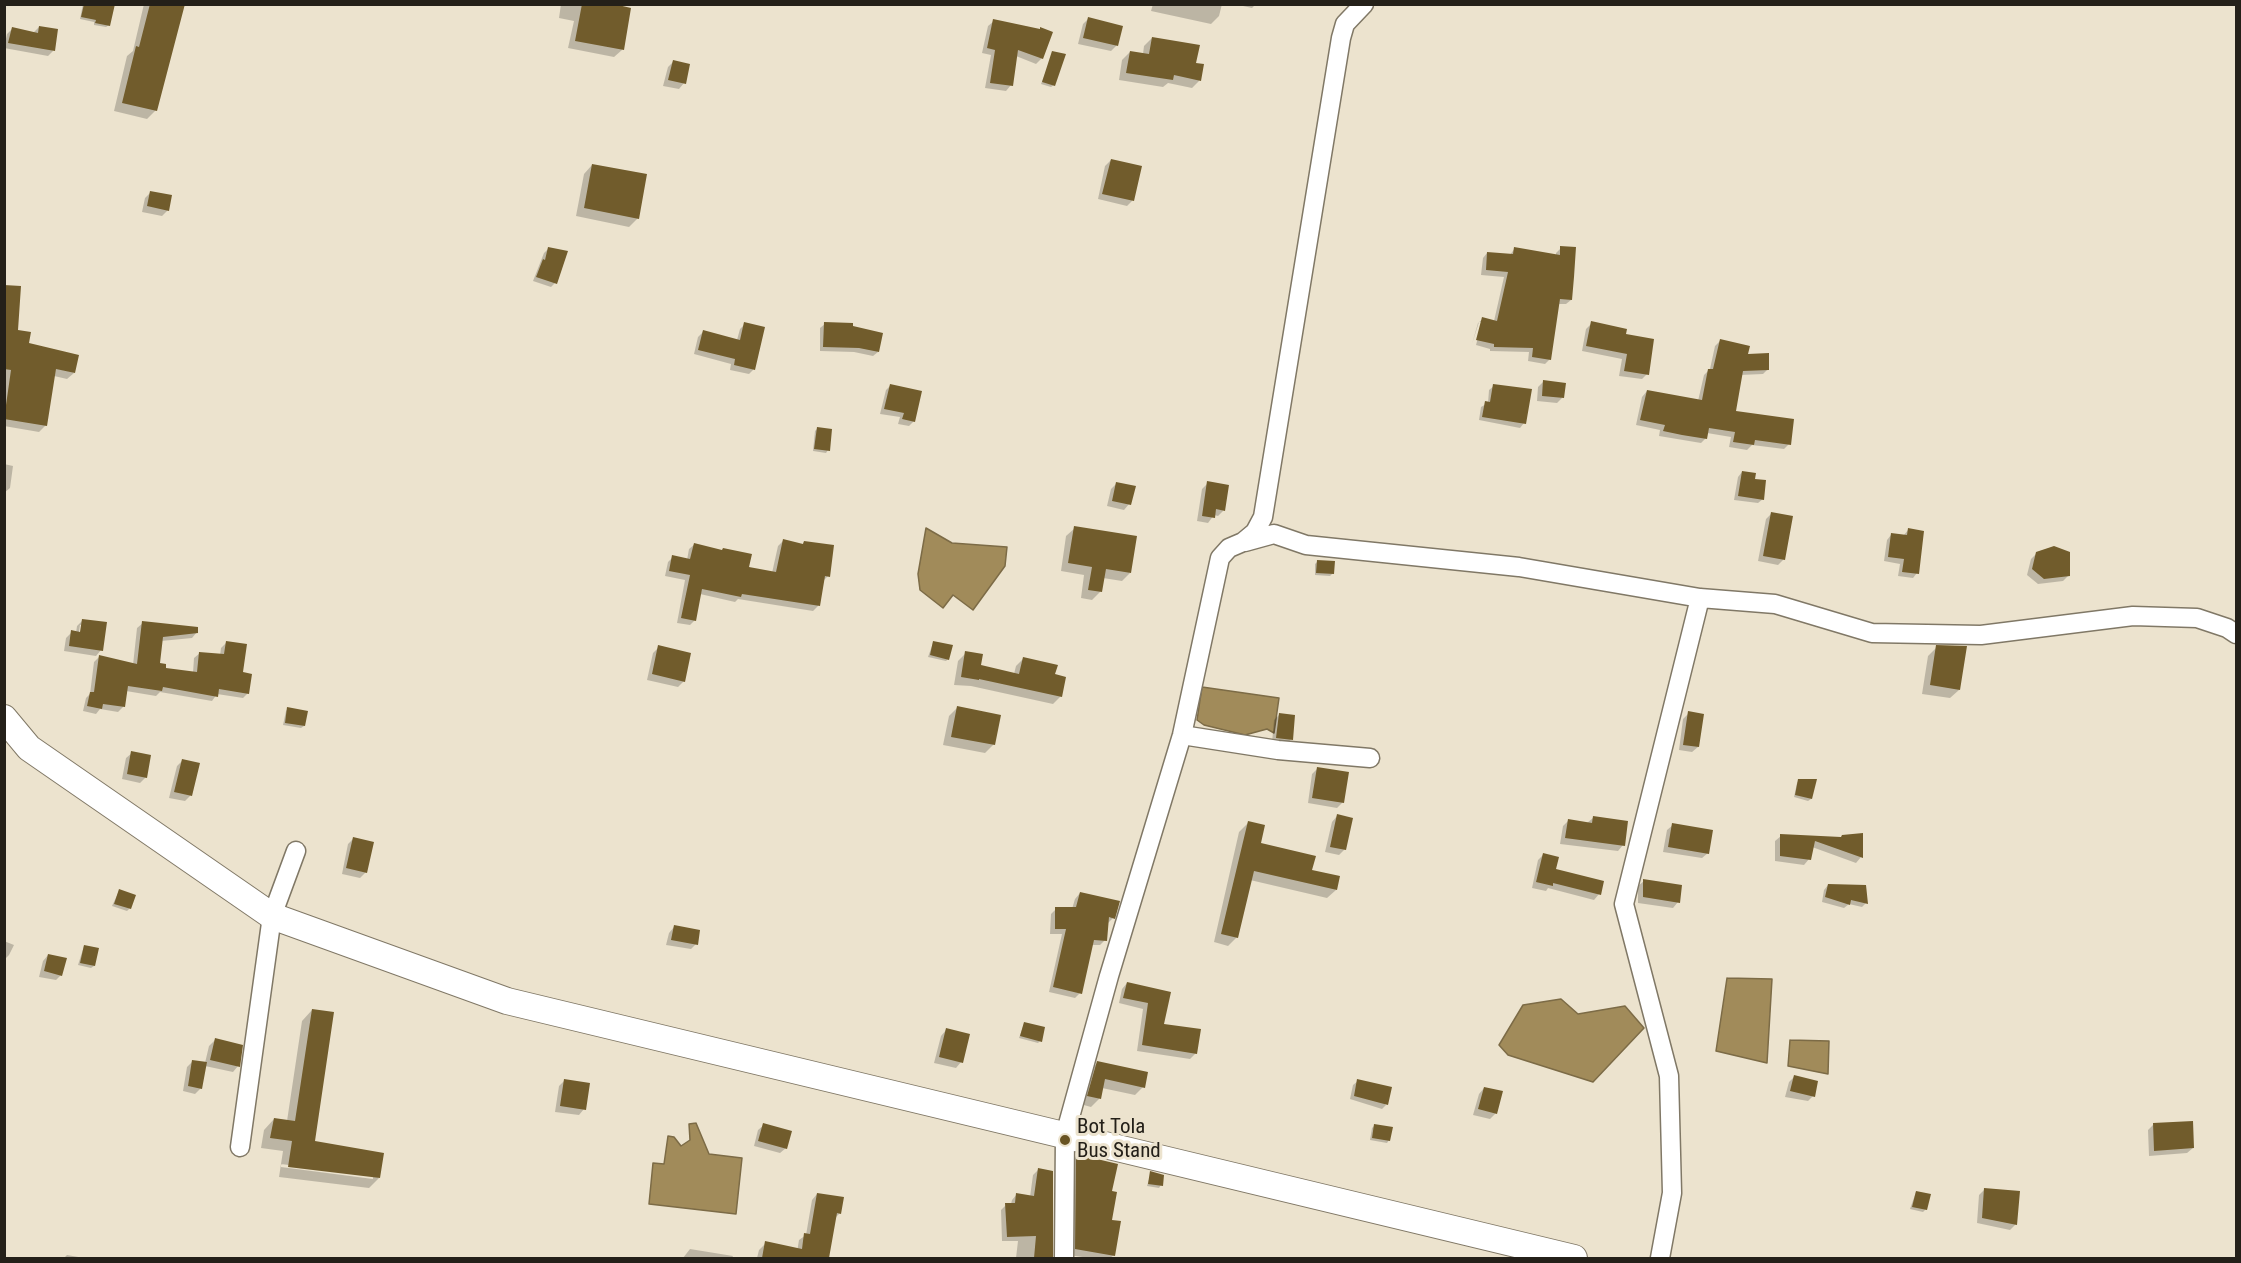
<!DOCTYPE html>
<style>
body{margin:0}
#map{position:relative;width:2241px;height:1263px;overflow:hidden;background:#ece3ce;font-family:"Roboto Condensed",sans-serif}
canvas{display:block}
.frame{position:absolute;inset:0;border:6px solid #242019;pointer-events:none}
</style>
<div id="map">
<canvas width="2241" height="1263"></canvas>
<div class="frame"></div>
</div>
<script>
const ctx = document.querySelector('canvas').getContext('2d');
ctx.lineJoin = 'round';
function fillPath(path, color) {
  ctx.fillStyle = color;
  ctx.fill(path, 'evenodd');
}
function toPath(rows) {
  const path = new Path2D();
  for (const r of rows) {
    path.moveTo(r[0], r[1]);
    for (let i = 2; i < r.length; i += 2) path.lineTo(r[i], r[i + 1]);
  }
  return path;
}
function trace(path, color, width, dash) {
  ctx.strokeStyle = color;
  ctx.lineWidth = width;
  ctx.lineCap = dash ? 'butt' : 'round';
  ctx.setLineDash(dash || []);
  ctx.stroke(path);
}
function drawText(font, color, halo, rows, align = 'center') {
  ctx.font = font + ' "Roboto Condensed",sans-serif';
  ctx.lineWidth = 6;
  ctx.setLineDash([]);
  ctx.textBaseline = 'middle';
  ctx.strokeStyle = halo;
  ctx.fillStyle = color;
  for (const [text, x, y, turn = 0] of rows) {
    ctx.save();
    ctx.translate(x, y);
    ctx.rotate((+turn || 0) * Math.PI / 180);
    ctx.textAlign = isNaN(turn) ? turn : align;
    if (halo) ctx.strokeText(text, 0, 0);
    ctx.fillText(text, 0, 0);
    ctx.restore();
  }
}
const water = toPath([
 [926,528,952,543,1007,547,1005,566,973,610,953,595,943,608,920,590,918,574,926,528],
 [1202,687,1279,698,1274,733,1267,729,1245,735,1204,725,1197,720,1202,687],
 [1727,978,1772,979,1767,1063,1716,1051,1727,978],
 [1561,999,1578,1014,1625,1006,1644,1028,1593,1082,1508,1055,1499,1045,1523,1005,1561,999],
 [1790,1040,1829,1041,1828,1074,1788,1066,1790,1040],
 [696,1123,709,1154,742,1158,736,1214,649,1204,653,1163,664,1164,668,1136,674,1137,681,1146,690,1140,689,1124,696,1123]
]);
fillPath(water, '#a18b5a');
trace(water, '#7c6b46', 1.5);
fillPath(toPath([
 [83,4,112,4,109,25,106,27,94,25,94,22,80,19],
 [144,4,183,4,156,110,147,119,114,111,127,56,133,51],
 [561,4,607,4,622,50,614,57,568,48,574,21,559,18],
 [1153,4,1222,4,1219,16,1211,24,1151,11],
 [1234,4,1256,4,1252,8],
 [1088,19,1121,27,1116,46,1111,51,1078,44,1083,24],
 [994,21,1042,58,1036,64,1016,56,1011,85,1006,91,985,88,991,55,982,53,988,26],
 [39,27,53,51,48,56,4,48,7,34,13,28,33,33],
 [1152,38,1194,64,1199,81,1192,88,1168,83,1163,87,1119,80,1122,60,1130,52,1143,54,1144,46],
 [1053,53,1054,85,1051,87,1041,84],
 [673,62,684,83,679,89,663,86,668,67],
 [1111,160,1140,167,1132,201,1127,206,1098,199,1105,166],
 [592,165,638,218,629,227,576,216,584,174],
 [151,192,168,210,162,216,142,212,145,198],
 [549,248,555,283,551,287,533,281,544,253],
 [1515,248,1556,256,1556,253,1561,248,1571,300,1566,304,1557,304,1550,359,1545,364,1528,361,1529,352,1490,351,1490,349,1476,345,1482,322,1479,322,1472,344,1478,323,1483,319,1494,321,1504,277,1481,275,1483,258,1487,253,1510,255],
 [4,286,17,332,28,345,74,373,67,379,54,376,46,425,39,432,4,426],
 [1592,323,1624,336,1647,374,1642,379,1619,376,1622,359,1582,351,1586,329],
 [745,324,763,328,753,370,749,374,730,370,731,364,694,354,698,337,703,332,737,340,740,329],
 [825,324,852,328,878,352,873,356,854,352,820,351,820,328],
 [1720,341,1768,369,1763,374,1740,375,1734,412,1789,444,1784,449,1752,445,1747,450,1729,447,1731,437,1707,433,1706,438,1701,443,1659,436,1660,430,1636,425,1642,397,1647,391,1698,401,1704,375,1710,369,1715,346],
 [1544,381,1562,398,1557,403,1537,401,1538,387],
 [891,385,914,421,909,426,898,424,900,417,880,414,886,390],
 [1494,386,1524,423,1520,428,1479,420,1481,407,1488,403,1489,390],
 [817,429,828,450,826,453,813,451,815,431],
 [4,464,13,466,10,488,4,493],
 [1742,472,1753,481,1763,499,1758,503,1734,500,1738,477],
 [1117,483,1129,504,1124,510,1107,506,1111,489],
 [1208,483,1223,511,1218,516,1214,515,1208,523,1197,521,1202,489],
 [1771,514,1784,559,1778,565,1758,561,1766,519],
 [1075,528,1130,573,1122,581,1103,578,1100,592,1092,600,1081,598,1084,575,1061,571,1066,536],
 [1908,530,1917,573,1913,578,1898,576,1900,564,1884,561,1887,540,1891,535,1904,535],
 [783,541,802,545,804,542,828,576,822,582,818,606,813,611,738,599,735,602,700,594,695,620,690,625,677,623,685,580,665,576,668,562,673,557,687,560,689,549,695,544,748,568,772,573,778,546],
 [2037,553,2068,576,2063,581,2038,584,2027,575,2031,559],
 [1318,561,1333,573,1330,576,1315,575,1315,564],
 [83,620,101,650,96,656,64,651,66,638,72,632,76,633,77,626],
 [80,625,83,625,78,639],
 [143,623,197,632,192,638,161,641,158,664,164,669,193,673,194,658,200,653,220,656,221,648,226,643,241,674,248,693,243,698,217,694,212,701,160,692,156,696,126,691,123,707,118,712,100,709,96,714,83,711,86,698,90,694,94,662,99,657,133,665,137,628],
 [933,643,948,659,946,661,928,657],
 [659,647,684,681,678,687,647,680,653,653],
 [1937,647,1959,690,1950,698,1922,694,1928,656],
 [966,653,979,666,1014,674,1016,666,1024,658,1054,675,1061,696,1053,704,971,686,954,685,958,661],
 [957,708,994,744,985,753,943,745,949,716],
 [288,709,304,726,301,728,283,725,286,711],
 [1689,713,1698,747,1692,752,1679,750,1683,719],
 [1280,714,1291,739,1286,745,1272,743,1274,720],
 [132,753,146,777,140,783,122,779,126,758],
 [182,761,198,764,190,796,185,801,169,798,177,766],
 [1318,768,1343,802,1337,808,1308,803,1312,774],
 [1799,780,1811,799,1808,801,1794,797,1797,783],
 [1337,816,1345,849,1339,855,1325,852,1332,822],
 [1593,818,1623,845,1618,851,1560,844,1563,826,1569,820,1587,823],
 [1248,823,1259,844,1311,871,1336,890,1327,898,1250,880,1237,937,1228,946,1214,942,1239,832],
 [1673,825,1708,853,1702,858,1663,852,1667,830],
 [1781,836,1840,839,1861,857,1856,863,1812,847,1809,859,1804,865,1775,861,1775,841],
 [353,839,366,872,360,878,342,874,348,844],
 [1543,855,1555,870,1599,894,1594,900,1548,888,1546,891,1532,888,1538,860],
 [1644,881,1678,902,1673,908,1638,903,1638,886],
 [1828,885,1866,903,1862,907,1849,904,1844,908,1822,902,1824,890],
 [119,891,130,908,127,911,112,906],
 [1080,893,1113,918,1108,923,1105,940,1100,945,1091,945,1080,993,1075,998,1049,992,1062,934,1050,934,1051,914,1056,909,1072,909,1075,899],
 [674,927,696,944,691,949,666,945,669,933],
 [4,941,14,945,9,955,4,960],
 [84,946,94,966,91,968,78,965],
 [48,955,61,975,56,980,39,977,43,961],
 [1127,983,1169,993,1162,1025,1196,1053,1190,1059,1137,1051,1143,1009,1119,1003,1122,989],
 [312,1010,313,1143,379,1178,369,1188,279,1177,283,1151,261,1148,264,1130,274,1119,287,1121,302,1021],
 [281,1164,373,1176,373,1179,281,1167],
 [1024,1024,1040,1041,1038,1043,1019,1038],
 [946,1030,961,1062,956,1068,934,1063,941,1036],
 [215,1040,238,1066,233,1072,205,1066,201,1088,195,1094,183,1091,187,1067,193,1061,205,1063,209,1046],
 [1098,1062,1143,1087,1135,1095,1102,1088,1099,1099,1091,1107,1080,1104,1090,1071],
 [1794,1077,1813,1096,1808,1101,1785,1097,1789,1082],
 [565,1080,584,1109,579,1115,555,1112,559,1086],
 [1358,1081,1386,1105,1382,1109,1350,1099,1353,1085],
 [1484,1088,1496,1113,1490,1119,1473,1115,1479,1094],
 [764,1125,786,1148,780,1153,754,1146,758,1130],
 [1375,1125,1389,1140,1387,1143,1370,1140,1372,1128],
 [2153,1125,2193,1148,2187,1153,2149,1156,2148,1130],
 [1077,1155,1111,1221,1114,1255,1110,1258,1089,1258,1069,1255,1070,1162],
 [1038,1170,1052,1172,1051,1258,1016,1258,1018,1241,1002,1241,1001,1210,1006,1205,1011,1204,1012,1200,1017,1194,1030,1197,1033,1175],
 [1151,1173,1161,1185,1159,1188,1147,1186],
 [1985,1189,2016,1224,2010,1230,1977,1223,1979,1195],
 [1916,1192,1926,1209,1923,1212,1910,1209],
 [817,1194,840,1213,835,1218,828,1258,796,1258,799,1240,806,1235,812,1200],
 [766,1243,794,1249,792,1258,757,1258,759,1250],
 [690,1249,733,1256,732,1258,683,1258],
 [67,1255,84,1258,64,1258]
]), '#0003');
fillPath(toPath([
 [84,4,115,4,110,26,95,23,96,20,81,17],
 [150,4,185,4,157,111,122,103,136,46,139,47],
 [582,4,614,4,631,8,624,50,575,41],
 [1088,17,1123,26,1118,46,1083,38],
 [993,19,1040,29,1040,27,1053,32,1043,59,1018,50,1013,86,990,83,995,50,987,48],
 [39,26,58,29,55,51,8,43,12,27,38,33],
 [1152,37,1200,45,1196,63,1204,64,1201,81,1174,75,1173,80,1126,73,1130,51,1149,54],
 [1052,51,1066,54,1055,86,1042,82],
 [673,60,690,64,686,84,668,80],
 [1111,159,1142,166,1134,201,1102,194],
 [592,164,647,174,639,219,584,208],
 [150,191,172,195,169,211,147,206],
 [1560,246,1576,247,1574,277,1572,300,1560,299,1551,360,1532,357,1533,348,1494,347,1494,344,1476,340,1482,317,1497,321,1508,272,1486,270,1487,252,1513,254,1514,247,1560,255],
 [548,247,568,251,557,284,536,277,543,259,545,260],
 [4,285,21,286,18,330,31,332,29,343,79,355,75,373,56,369,47,426,4,419,11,370,4,369],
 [1591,321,1627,329,1626,334,1654,339,1649,375,1624,371,1627,354,1586,346],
 [744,322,765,327,755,370,734,365,735,359,698,350,703,330,740,340],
 [824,322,853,323,853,326,883,333,879,352,859,348,823,347],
 [1720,339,1750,346,1748,354,1769,353,1769,370,1743,371,1736,411,1794,419,1791,445,1755,440,1754,445,1733,442,1735,432,1709,428,1707,439,1682,435,1663,431,1665,425,1640,420,1647,390,1702,400,1708,369,1713,369],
 [1543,380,1566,383,1564,398,1542,396],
 [890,384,922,391,915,422,902,419,904,413,884,409],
 [1493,384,1532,389,1526,424,1482,417,1485,401,1490,402],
 [817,427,832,429,830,451,814,449],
 [1742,471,1756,473,1755,479,1766,480,1764,500,1738,496],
 [1207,481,1229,485,1225,511,1216,509,1215,518,1202,516],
 [1116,482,1136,486,1131,505,1112,501],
 [1771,512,1793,516,1785,560,1763,556],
 [1074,526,1137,536,1131,573,1106,569,1102,592,1088,590,1092,567,1068,563],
 [1908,528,1924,531,1919,574,1902,572,1904,559,1888,557,1891,533,1907,535],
 [783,539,803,544,804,541,834,545,830,577,825,576,820,606,742,594,741,597,702,589,696,621,681,618,690,575,669,571,672,555,690,559,694,543,722,550,723,548,752,554,749,567,776,572],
 [2054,546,2070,552,2070,576,2044,579,2032,569,2036,552],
 [1317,560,1335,561,1334,574,1316,573],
 [82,619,107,622,103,651,69,646,71,630,80,632],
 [142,621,198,627,198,633,163,637,160,663,166,664,166,668,197,672,199,652,224,654,226,641,247,644,243,672,252,674,249,694,219,689,218,697,163,687,162,691,128,686,125,707,103,704,102,709,87,706,90,692,94,692,99,655,137,664],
 [933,641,953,645,949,660,930,655],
 [658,645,691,653,685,682,652,674],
 [1936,645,1967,646,1960,690,1930,685],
 [965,651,983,654,981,665,1019,674,1023,657,1058,665,1055,674,1066,677,1062,697,979,679,979,680,961,677],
 [957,706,1001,715,995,745,951,737],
 [287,707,308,711,305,726,285,723],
 [1688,711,1704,714,1699,747,1683,745],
 [1279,713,1295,715,1293,740,1276,738],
 [131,751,151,755,147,778,127,774],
 [182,759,200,763,192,796,174,792],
 [1317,767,1349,772,1344,803,1312,798],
 [1798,779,1817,779,1812,799,1795,795],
 [1337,814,1353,818,1346,850,1330,847],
 [1593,816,1628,821,1625,846,1565,838,1568,819,1592,823],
 [1248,821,1265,825,1261,843,1316,856,1312,870,1340,876,1337,890,1254,871,1238,938,1221,934],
 [1672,823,1713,830,1709,854,1668,847],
 [1863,833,1863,858,1815,841,1811,860,1780,856,1780,834,1841,837,1842,835],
 [353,837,374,842,367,873,346,868],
 [1543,853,1559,857,1556,869,1604,881,1601,895,1553,883,1553,886,1536,882],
 [1643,879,1682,885,1680,903,1643,897],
 [1828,884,1866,885,1868,904,1851,900,1850,905,1825,897],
 [119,889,136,895,131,909,114,904],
 [1080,892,1120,901,1115,919,1109,917,1107,941,1094,940,1082,994,1053,987,1066,929,1055,929,1055,907,1076,907],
 [674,925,700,930,698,945,671,940],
 [84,945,99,948,95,966,80,963],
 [48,954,67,958,62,976,44,971],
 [1127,982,1171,992,1164,1024,1201,1029,1197,1054,1142,1045,1148,1003,1123,998],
 [312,1009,334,1012,315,1141,384,1153,380,1178,288,1167,292,1141,270,1138,274,1118,295,1121],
 [1024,1022,1045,1027,1042,1042,1020,1036],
 [946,1028,970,1034,963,1063,939,1057],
 [215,1038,243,1045,240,1067,210,1060],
 [192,1060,207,1062,202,1089,188,1086],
 [1097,1061,1148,1072,1145,1088,1105,1079,1101,1099,1087,1096],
 [1794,1075,1818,1081,1815,1097,1790,1091],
 [564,1079,590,1083,586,1110,560,1106],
 [1357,1079,1392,1087,1388,1105,1354,1096],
 [1484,1087,1503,1091,1497,1114,1478,1109],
 [2193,1121,2194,1148,2154,1151,2153,1123],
 [763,1123,792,1131,787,1149,758,1141],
 [1374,1124,1393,1127,1390,1141,1372,1138],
 [1076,1154,1118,1164,1112,1191,1117,1192,1112,1220,1121,1221,1115,1256,1075,1249],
 [1038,1168,1053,1171,1053,1258,1034,1258,1036,1236,1007,1237,1005,1203,1015,1203,1016,1193,1034,1196],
 [1150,1171,1164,1175,1163,1186,1148,1184],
 [1984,1188,2020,1191,2017,1225,1982,1218],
 [1916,1191,1931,1194,1927,1210,1912,1207],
 [817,1193,844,1197,841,1214,837,1213,829,1258,762,1258,765,1241,802,1249,804,1233,810,1234]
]), '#715c2c');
const minor = toPath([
 [1245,542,1274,534,1306,545,1519,567,1700,598,1775,604,1872,633,1981,635,2133,616,2197,618,2227,628,2236,634],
 [1182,735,1278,750,1370,758],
 [240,1147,272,916,296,851],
 [1064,1258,1065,1135,1109,976,1182,735,1220,558,1229,548,1243,542,1255,532,1263,517,1341,38,1345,24,1364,4],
 [1660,1258,1672,1193,1669,1076,1624,904,1700,598]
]);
const secondary = toPath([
 [4,718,29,748,272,916,507,1001,1574,1258]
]);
trace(minor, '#807866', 21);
trace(secondary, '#807866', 28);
trace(minor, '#fff', 18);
trace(secondary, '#fff', 26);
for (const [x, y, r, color] of [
 [1065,1140,6,"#695423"]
]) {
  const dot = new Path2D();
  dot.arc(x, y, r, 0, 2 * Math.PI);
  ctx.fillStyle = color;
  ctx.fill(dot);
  trace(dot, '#ece3ce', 2);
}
drawText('21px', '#242019', '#ece3ce', [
 ["Bot Tola",1077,1128],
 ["Bus Stand",1077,1152]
], 'left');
</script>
